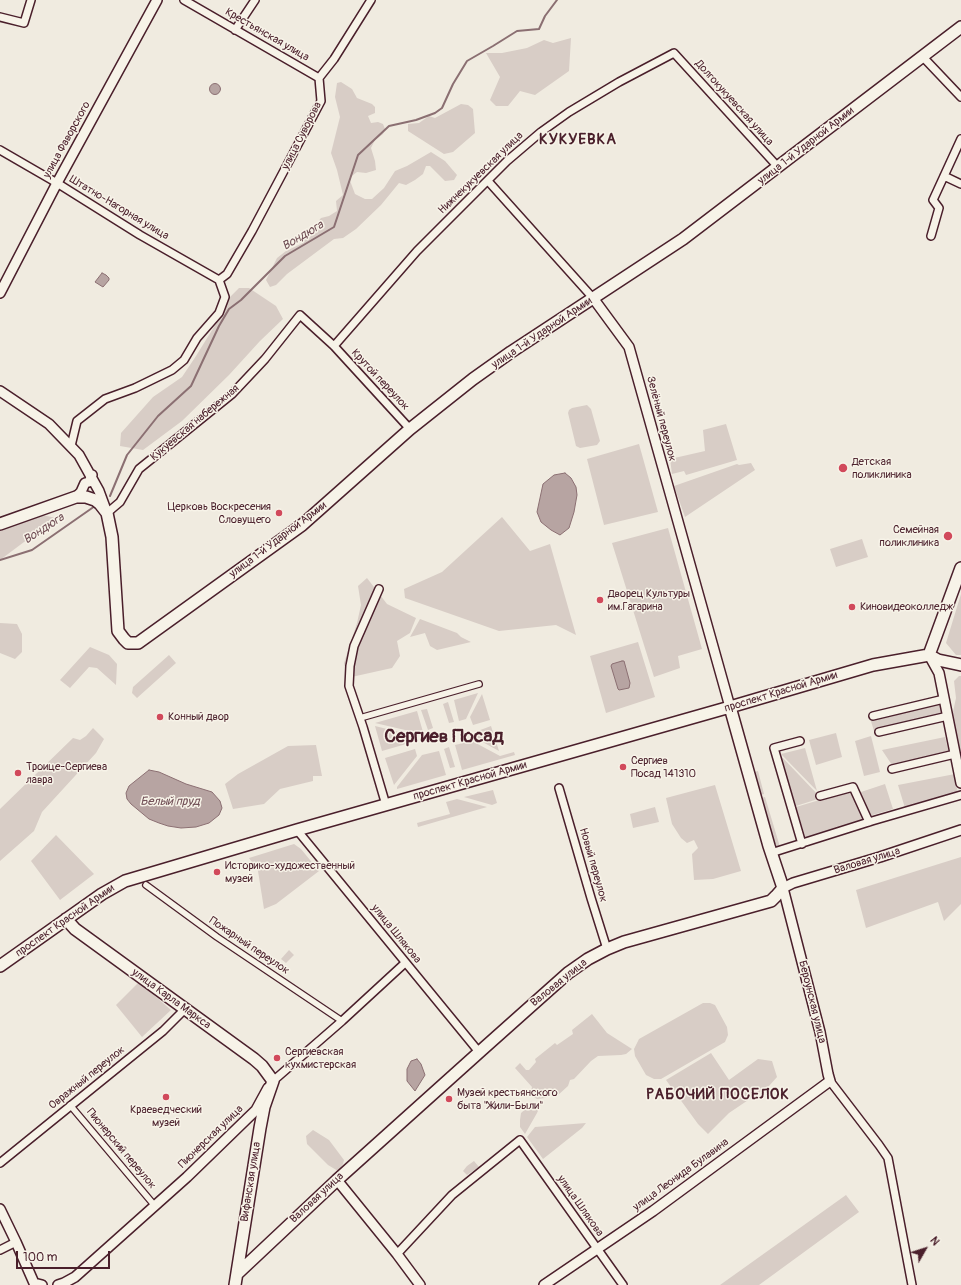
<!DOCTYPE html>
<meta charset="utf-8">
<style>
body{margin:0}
#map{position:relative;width:961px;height:1285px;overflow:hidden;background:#f0ebe0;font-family:Pangolin,sans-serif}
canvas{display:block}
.north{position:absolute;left:905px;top:1229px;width:40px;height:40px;-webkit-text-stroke:3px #f7f3e8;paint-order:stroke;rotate:51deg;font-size:11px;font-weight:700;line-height:16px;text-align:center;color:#4a1f2b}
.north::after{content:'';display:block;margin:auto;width:14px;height:18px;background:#4a1f2b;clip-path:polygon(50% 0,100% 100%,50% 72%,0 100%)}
.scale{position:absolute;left:16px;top:1251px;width:94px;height:18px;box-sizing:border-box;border:2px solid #4a1f2b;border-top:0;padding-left:5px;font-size:12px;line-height:14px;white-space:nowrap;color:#4a1f2b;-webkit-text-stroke:3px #f7f3e8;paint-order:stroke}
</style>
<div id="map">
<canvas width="961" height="1285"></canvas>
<div class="north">N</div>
<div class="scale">100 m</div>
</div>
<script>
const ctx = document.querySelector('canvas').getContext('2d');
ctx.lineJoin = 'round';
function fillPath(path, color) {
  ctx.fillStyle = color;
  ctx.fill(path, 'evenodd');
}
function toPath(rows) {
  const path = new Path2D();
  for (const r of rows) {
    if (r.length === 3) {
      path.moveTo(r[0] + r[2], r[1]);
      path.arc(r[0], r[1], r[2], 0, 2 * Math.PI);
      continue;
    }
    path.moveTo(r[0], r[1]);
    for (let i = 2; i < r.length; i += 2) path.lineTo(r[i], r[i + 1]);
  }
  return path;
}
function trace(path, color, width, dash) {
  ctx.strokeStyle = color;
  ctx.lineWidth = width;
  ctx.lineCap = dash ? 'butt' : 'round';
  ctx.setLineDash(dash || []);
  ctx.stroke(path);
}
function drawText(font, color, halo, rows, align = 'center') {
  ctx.font = font + ' Pangolin,sans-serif';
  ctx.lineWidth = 3;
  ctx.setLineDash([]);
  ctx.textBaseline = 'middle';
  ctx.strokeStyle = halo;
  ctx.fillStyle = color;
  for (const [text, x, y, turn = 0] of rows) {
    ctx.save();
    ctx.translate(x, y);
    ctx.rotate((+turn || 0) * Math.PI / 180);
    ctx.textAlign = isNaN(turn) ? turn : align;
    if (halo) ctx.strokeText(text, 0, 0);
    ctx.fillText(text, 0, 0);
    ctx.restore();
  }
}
fillPath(toPath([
 [571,38,569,71,535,95,520,91,508,106,496,106,490,100,500,77,486,53,502,53,527,48,544,40,553,43],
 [341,82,352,89,357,98,372,104,375,107,375,113,368,116,371,123,378,122,383,124,385,129,383,134,375,140,371,148,375,161,376,170,366,173,357,172,349,178,355,194,365,199,372,199,384,188,395,171,407,166,431,152,445,161,457,175,454,180,445,181,430,166,426,166,423,174,415,180,406,185,399,183,381,205,356,229,343,238,334,239,287,274,276,285,270,287,266,280,277,258,286,251,303,243,304,234,313,228,321,218,329,216,337,211,336,201,343,195,337,170,331,153,340,117,335,97,337,83],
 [461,104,468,105,473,109,475,133,453,152,444,154,408,131,408,124,419,123,429,116,435,118],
 [239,288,249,288,276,306,283,319,260,341,229,375,182,421,143,450,120,446,121,433,153,397,182,377,196,356,222,314,229,298],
 [587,405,591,409,600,441,597,445,580,448,576,446,568,413,569,410,572,408],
 [726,424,737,460,686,475,684,471,672,474,670,459,705,451,703,430],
 [639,444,658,512,604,525,587,459],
 [751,463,755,470,685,517,674,486,737,464,739,465],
 [42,515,56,518,0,560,0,531,22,519],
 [502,517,530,551,550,544,576,635,556,625,499,631,405,598,404,589,442,572],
 [668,528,702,649,678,656,680,668,654,677,612,543],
 [862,539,868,557,836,567,830,549],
 [367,578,387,604,416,618,410,633,397,641,400,656,392,668,347,678,344,663,357,623,361,605,358,586],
 [961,594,961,655,956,655,946,643],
 [420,619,457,633,461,637,471,642,437,650,430,646,425,633,410,637],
 [0,623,17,624,22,634,22,652,15,659,0,653],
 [638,642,655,697,606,713,590,656],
 [90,647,109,655,117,664,116,685,97,668,89,667,70,688,60,680],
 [169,655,176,663,137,698,132,693,133,687],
 [959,676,961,676,961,761,954,731,953,712,956,698,954,681],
 [478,693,466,719,459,721,454,700],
 [482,694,490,720,473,725,470,717],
 [941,701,944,713,874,731,870,718],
 [448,702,454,722,449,723,443,704],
 [427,709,433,728,428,730,421,710],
 [417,711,423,732,418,733,375,723],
 [375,726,411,735,413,742,382,751],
 [491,726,499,751,477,739,475,732],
 [93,728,104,739,96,753,42,812,34,831,0,861,0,809,73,738,80,740,86,736],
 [836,733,842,757,816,765,809,740],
 [871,736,880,772,864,776,855,741],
 [945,737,949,753,892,765,882,750],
 [472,741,500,756,514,752,515,755,462,770,455,745],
 [316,745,322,776,313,776,313,781,280,789,264,804,233,809,225,784,238,774,288,746],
 [449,747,455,767,450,768,444,749],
 [805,748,817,791,781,754],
 [415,749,417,756,394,785,385,758],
 [439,751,446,775,397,789,397,787,422,755],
 [780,755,821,798,796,806],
 [758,771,764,794,757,796,751,773],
 [955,774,958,794,905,808,898,785],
 [885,784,893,809,869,816,858,793],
 [715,785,741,871,713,879,694,880,692,854,698,848,694,840,687,843,681,838,672,824,666,798],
 [493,790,497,803,492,805,464,797],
 [853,790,867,821,806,839,796,807],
 [765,797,780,847,773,849,758,799],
 [457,799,487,807,418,827,417,823,450,814,446,802],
 [655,807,659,822,633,828,630,814],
 [56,835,94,874,60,900,31,861],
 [294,844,301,849,319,871,276,904,264,909,258,871,249,858],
 [961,857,961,904,944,921,938,902,866,928,856,890],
 [289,950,294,955,286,963,281,959],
 [139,982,171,1010,142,1037,116,1005],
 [703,1003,710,1003,715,1005,727,1027,728,1035,725,1042,661,1079,654,1079,646,1075,635,1056,634,1049,639,1039],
 [592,1014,607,1033,632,1049,626,1054,621,1055,598,1056,591,1061,574,1079,570,1080,568,1086,557,1096,548,1096,545,1098,537,1099,530,1095,532,1087,515,1068,520,1063,526,1070,529,1070,536,1062,535,1059,555,1043,557,1045,573,1034,572,1030],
 [711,1053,729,1080,758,1059,772,1061,777,1077,769,1086,729,1113,708,1134,698,1124,666,1080],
 [541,1104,537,1113,525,1134,520,1127,520,1120,521,1113,529,1106],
 [586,1123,582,1128,543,1159,527,1137,535,1127],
 [313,1130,329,1140,344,1160,343,1164,338,1171,328,1165,307,1144,306,1136],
 [474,1161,479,1167,467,1175,463,1171,467,1166],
 [846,1195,859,1212,759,1285,720,1285]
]), '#d8cdc6');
const water = toPath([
 [215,89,5.5],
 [102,273,106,275,109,278,109,280,103,287,95,282,102,273],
 [565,473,571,478,576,487,577,495,574,512,569,528,560,535,551,530,541,522,537,512,543,484,554,475,565,473],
 [622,661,624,661,630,683,629,688,619,690,618,689,611,666,612,664,622,661],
 [149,770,159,772,186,784,212,792,220,801,222,808,219,815,209,823,196,827,181,828,168,826,159,823,149,819,131,804,127,799,126,793,129,786,149,770],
 [417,1059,421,1064,425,1075,415,1091,407,1081,407,1069,411,1061,417,1059]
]);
fillPath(water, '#b7a4a2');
trace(water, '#8b6f72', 1);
trace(toPath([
 [110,496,127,455,158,416,191,386,219,326,229,309,241,300,285,256,334,227,358,155,389,126,416,120,435,113,442,108,453,84,467,61,493,46,517,31,539,29,545,16,557,0],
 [0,560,32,550,95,506]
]), '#8b6f72', 2);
const pedestrian = toPath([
 [360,718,479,684],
 [146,885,217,937,342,1021],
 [70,1105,155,1206]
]);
const minor = toPath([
 [184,0,319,78],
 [0,17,24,23,31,0],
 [235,30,255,0],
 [922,56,961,97],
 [0,150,57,183,140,235,219,280,227,274,252,231,321,101,319,78,334,59,371,0],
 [944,176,961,184],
 [488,181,593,298],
 [931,236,939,208,933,200,961,139],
 [334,346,417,251,507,161,541,132,569,112,619,82,674,53,778,167],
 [71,446,77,421,105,399,135,388,172,370,184,360,197,338,219,313,225,297,219,280],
 [107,513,120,502,139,469,232,394,265,359,300,315,334,346,410,429],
 [379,589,354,646,350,666,349,686,363,727,386,805],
 [873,716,944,699],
 [879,732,948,716],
 [800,741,774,748,802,844],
 [892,769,955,754],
 [559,788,591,898,607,949],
 [820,796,853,787,869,822],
 [297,830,479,1052],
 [771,853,872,821,961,795],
 [273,1081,342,1021,405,963],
 [830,1081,879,1145,888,1158,912,1285],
 [0,1163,163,1031,185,1009],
 [0,1250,16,1242],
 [397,1254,452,1195,520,1140,623,1285]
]);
const tertiary = toPath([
 [0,293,57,183,157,0],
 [593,298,629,347,730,707],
 [0,391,49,424,79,455,99,491,106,510],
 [76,497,81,492,85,483,89,482,92,475],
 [929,655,939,673,961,783],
 [337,1180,397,1254,420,1285],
 [0,1209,16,1242,34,1283,42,1285],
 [58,1285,64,1283,75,1277,187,1177,256,1110,268,1088],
 [544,1285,653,1211,830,1081,828,1074,820,1032,783,888,793,883,880,857,961,830]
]);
const secondary = toPath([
 [0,524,76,497,86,497,95,500,100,504,107,513,112,537,118,631,124,639,128,643,138,643,302,525,410,429,473,379,511,352,683,239,961,27],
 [929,655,961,568],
 [66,919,75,929,254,1059,262,1066,273,1081,264,1107,260,1128,235,1285],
 [0,966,102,894,125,881,297,830,730,707,873,665,929,655,938,660,961,665],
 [237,1274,337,1180,485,1047,568,973,588,959,607,949,624,942,771,901,776,896,783,888,769,846,730,707]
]);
trace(pedestrian, '#4a1f2b', 8);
trace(minor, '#4a1f2b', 10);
trace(tertiary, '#4a1f2b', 12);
trace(secondary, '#4a1f2b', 14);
trace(pedestrian, '#f7f3e8', 5.5);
trace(minor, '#f7f3e8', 7);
trace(tertiary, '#f7f3e8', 9);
trace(secondary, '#f7f3e8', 11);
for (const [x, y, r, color] of [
 [843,468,5,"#d1495b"],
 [279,513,4,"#d1495b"],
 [948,536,5,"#d1495b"],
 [600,600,4,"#d1495b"],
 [852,607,4,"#d1495b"],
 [160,717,4,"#d1495b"],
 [623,767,4,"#d1495b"],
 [18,773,4,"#d1495b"],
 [217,872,4,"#d1495b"],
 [277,1058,4,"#d1495b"],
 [166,1097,4,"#d1495b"],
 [449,1099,4,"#d1495b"]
]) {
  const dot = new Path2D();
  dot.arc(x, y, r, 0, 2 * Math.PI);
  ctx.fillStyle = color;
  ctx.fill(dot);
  trace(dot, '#f7f3e8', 1.5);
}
drawText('11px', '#4a1f2b', '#f7f3e8', [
 ["Крестьянская улица",267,35,30],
 ["Долгокукуевская улица",734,103,48],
 ["улица Суворова",302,136,-63],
 ["улица Фаворского",67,140,-61],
 ["улица 1-й Ударной Армии",806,146,-38],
 ["Нижнекукуевская улица",481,173,-44],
 ["Штатно-Нагорная улица",119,208,31],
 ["улица 1-й Ударной Армии",542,333,-34],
 ["Крутой переулок",380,380,47],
 ["Зелёный переулок",661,419,75],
 ["Кукуевская набережная",195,423,-40],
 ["улица 1-й Ударной Армии",278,540,-37],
 ["проспект Красной Армии",781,692,-17],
 ["проспект Красной Армии",470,781,-16],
 ["Валовая улица",867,861,-17],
 ["Новый переулок",593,865,74],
 ["проспект Красной Армии",65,921,-35],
 ["улица Шлякова",396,934,51],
 ["Пожарный переулок",249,946,34],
 ["Валовая улица",559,983,-39],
 ["улица Карла Маркса",171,999,36],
 ["Бероунская улица",812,1002,76],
 ["Овражный переулок",87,1078,-39],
 ["Пионерская улица",211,1137,-44],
 ["Пионерский переулок",121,1149,50],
 ["улица Леонида Булавина",681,1175,-36],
 ["Вифанская улица",251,1182,-81],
 ["Валовая улица",317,1198,-43],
 ["улица Шлякова",580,1206,55]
]);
drawText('11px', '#4a1f2b', '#f7f3e8', [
 ["Детская",852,462],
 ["поликлиника",852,475],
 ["Церковь Воскресения",271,507,"right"],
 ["Словущего",271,520,"right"],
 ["Семейная",939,530,"right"],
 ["поликлиника",939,543,"right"],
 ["Дворец Культуры",608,594],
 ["им.Гагарина",608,607],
 ["Киновидеоколледж",860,607],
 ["Конный двор",168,717],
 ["Сергиев",631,761],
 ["Посад 141310",631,774],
 ["Троице-Сергиева",26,767],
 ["лавра",26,780],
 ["Историко-художественный",225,866],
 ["музей",225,879],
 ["Сергиевская",285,1052],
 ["кухмистерская",285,1065],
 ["Музей крестьянского",457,1093],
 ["быта \"Жили-Были\"",457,1106],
 ["Краеведческий",166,1110,"center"],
 ["музей",166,1123,"center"]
], 'left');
drawText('italic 12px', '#704e55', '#f7f3e8', [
 ["Вондюга",303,236,-31],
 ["Вондюга",44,529,-33],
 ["Белый пруд",170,802]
]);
ctx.letterSpacing = '1px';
drawText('bold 15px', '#4a1f2b', '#f7f3e8', [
 ["КУКУЕВКА",578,140],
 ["РАБОЧИЙ ПОСЕЛОК",718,1095]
]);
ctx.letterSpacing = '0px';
drawText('bold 19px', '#4a1f2b', '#f7f3e8', [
 ["Сергиев Посад",444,737]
]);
</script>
